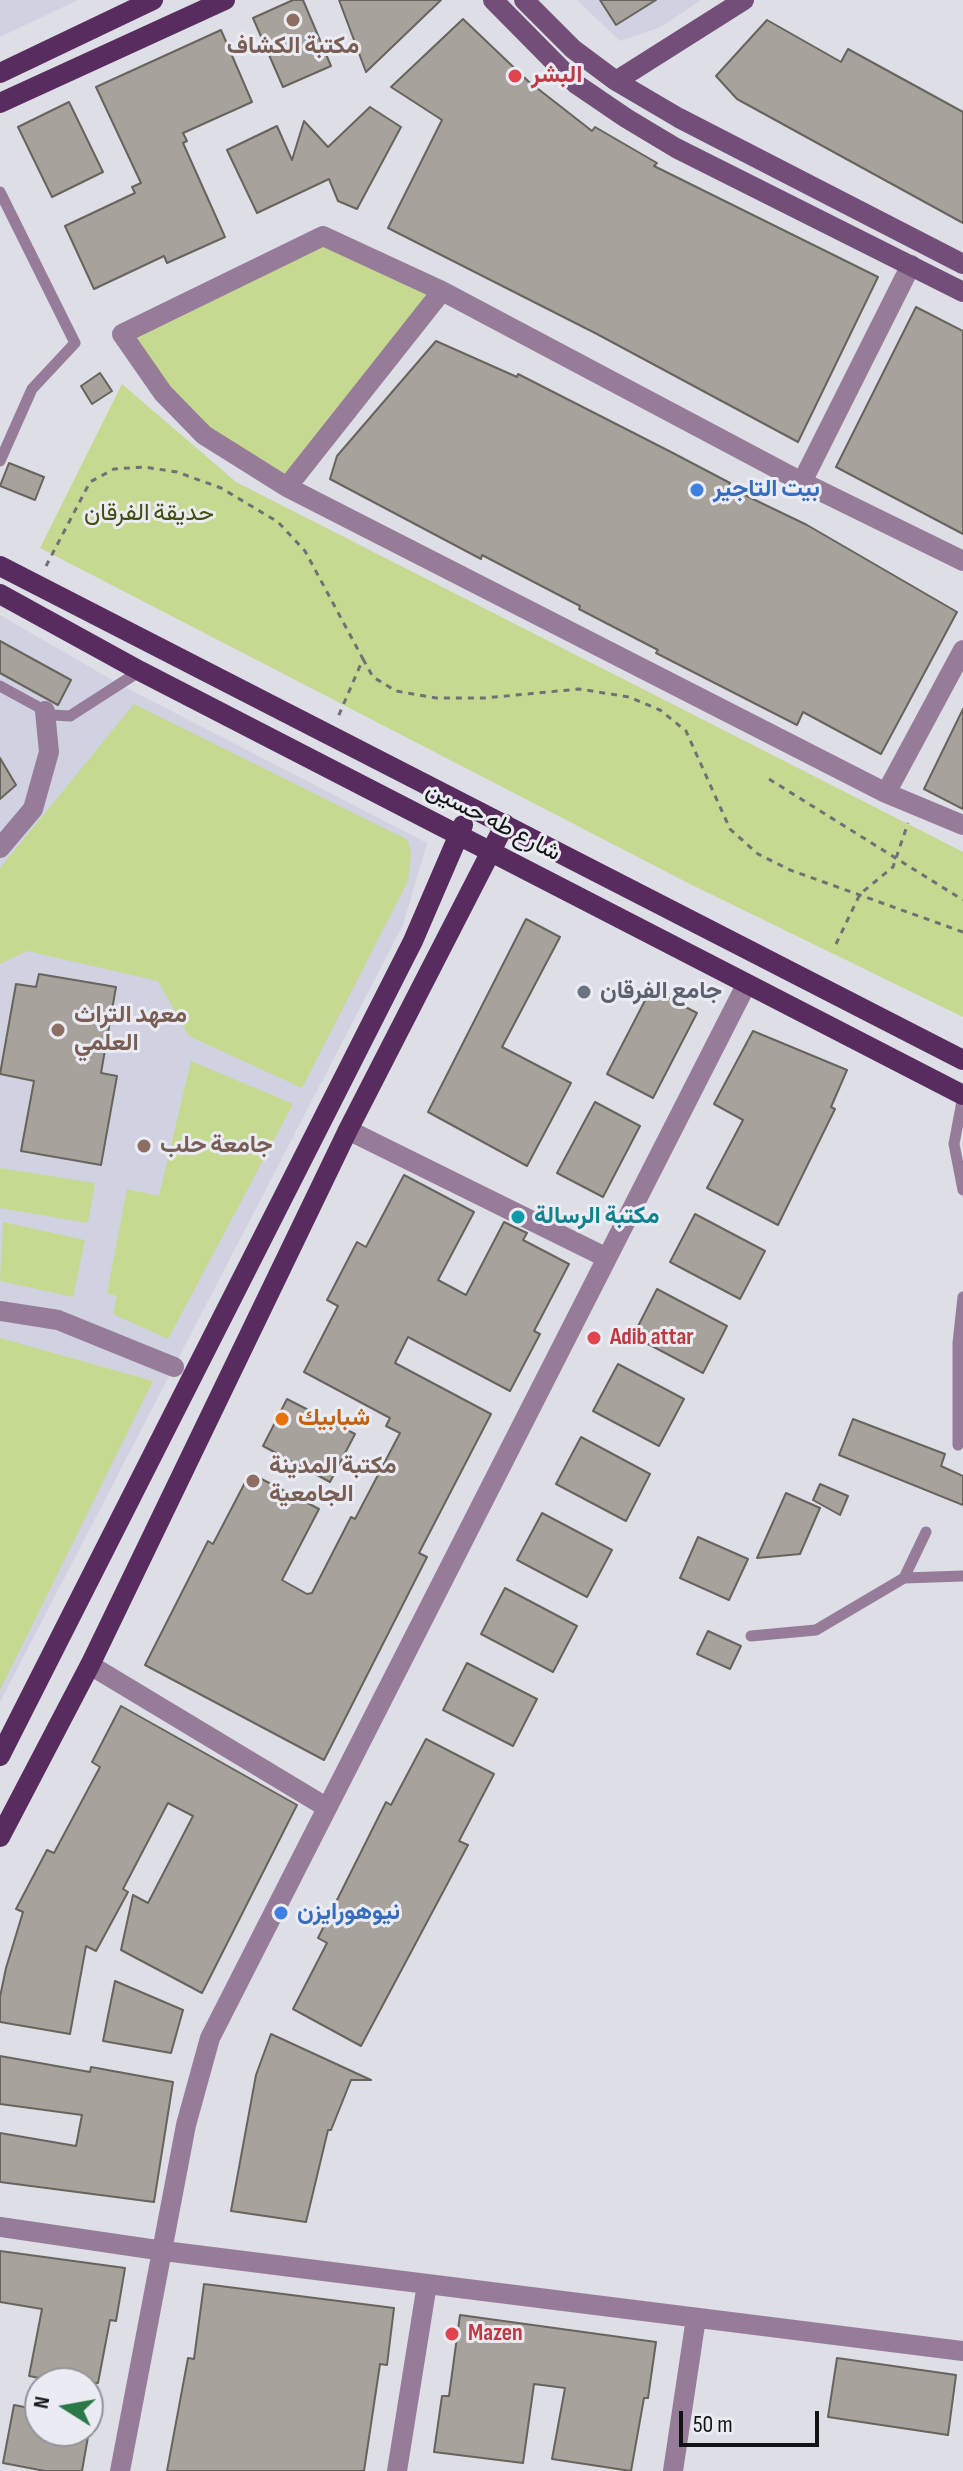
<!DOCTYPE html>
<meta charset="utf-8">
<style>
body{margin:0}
#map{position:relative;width:963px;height:2471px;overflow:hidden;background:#dddee6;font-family:"Sofia Sans Condensed",sans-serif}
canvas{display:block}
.north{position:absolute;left:24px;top:2367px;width:80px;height:80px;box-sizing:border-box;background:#eaebf3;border:2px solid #94959a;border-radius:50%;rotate:281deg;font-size:22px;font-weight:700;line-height:32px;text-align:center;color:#121315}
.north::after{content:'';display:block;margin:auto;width:28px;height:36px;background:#2c7948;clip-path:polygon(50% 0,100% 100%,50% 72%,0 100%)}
.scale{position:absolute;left:679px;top:2411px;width:140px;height:36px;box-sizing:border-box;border:4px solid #121315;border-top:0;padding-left:10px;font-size:24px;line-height:28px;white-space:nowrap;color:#121315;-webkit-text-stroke:6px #eaebf3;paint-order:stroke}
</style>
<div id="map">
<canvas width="963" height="2471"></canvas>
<div class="north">N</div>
<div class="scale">50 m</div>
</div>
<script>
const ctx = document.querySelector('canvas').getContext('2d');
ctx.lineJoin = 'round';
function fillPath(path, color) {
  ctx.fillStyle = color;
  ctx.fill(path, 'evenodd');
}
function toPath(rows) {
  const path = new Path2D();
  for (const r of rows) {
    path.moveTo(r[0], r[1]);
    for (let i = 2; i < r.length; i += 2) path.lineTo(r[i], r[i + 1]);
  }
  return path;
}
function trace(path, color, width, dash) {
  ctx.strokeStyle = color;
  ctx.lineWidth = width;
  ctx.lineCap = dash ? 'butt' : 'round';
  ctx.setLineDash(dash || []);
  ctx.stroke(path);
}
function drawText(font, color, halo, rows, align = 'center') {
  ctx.font = font + ' "Sofia Sans Condensed",Vazirmatn,sans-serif';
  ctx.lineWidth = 6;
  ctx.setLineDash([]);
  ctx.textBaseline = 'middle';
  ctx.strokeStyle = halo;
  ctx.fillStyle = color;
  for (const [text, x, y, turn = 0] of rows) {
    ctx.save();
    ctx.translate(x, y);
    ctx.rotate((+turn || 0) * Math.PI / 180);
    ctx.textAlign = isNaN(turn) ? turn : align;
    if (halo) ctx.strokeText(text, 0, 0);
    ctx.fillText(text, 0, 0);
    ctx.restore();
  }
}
fillPath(toPath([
 [0,0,78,0,0,37],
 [577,0,701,0,661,27,620,41],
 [0,615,119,684,427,843,403,925,0,1702]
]), '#d0d2e1');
fillPath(toPath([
 [323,236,442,291,287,487,204,435,122,334],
 [122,384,236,482,963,852,963,1017,690,884,40,548],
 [134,704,408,840,411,854,408,881,302,1088,189,1036,158,981,27,951,0,964,0,868],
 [191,1061,293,1104,168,1339,113,1314,117,1296,107,1293,127,1189,159,1196],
 [0,1168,95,1183,88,1223,0,1208],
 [3,1222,85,1240,73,1297,0,1281],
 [0,1338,153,1381,0,1690]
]), '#c5d990');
const building = toPath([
 [293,0,303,0,331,66,283,87,253,18,293,0],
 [339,0,441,0,366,72,339,0],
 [600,0,656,0,616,25,600,0],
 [463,19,528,81,592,131,595,127,657,163,654,166,878,277,798,442,597,334,388,228,442,120,391,87,463,19],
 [767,20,841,62,848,49,963,112,963,223,737,99,716,76,767,20],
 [221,30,252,102,183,133,187,141,183,143,225,237,167,263,164,256,94,289,65,226,135,193,132,187,141,183,96,87,221,30],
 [69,102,103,172,52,197,18,127,69,102],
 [370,107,401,127,357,209,338,201,329,179,257,213,227,150,277,126,292,160,304,121,328,147,370,107],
 [916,307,963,331,963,534,836,467,916,307],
 [436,341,517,377,518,374,671,452,730,483,728,487,807,525,957,612,881,754,803,712,797,725,656,653,658,650,579,609,580,606,482,555,481,559,330,479,337,456,436,341],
 [100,373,112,391,92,404,81,386,100,373],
 [9,463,44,477,35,500,0,486,9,463],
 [0,641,71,680,58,705,0,673,0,641],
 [963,709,963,809,924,789,963,709],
 [0,758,16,785,0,799,0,758],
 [526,919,560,937,502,1047,571,1083,527,1166,428,1112,526,919],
 [39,974,116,987,101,1073,117,1076,101,1165,21,1151,34,1081,0,1074,16,984,36,987,39,974],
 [651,989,697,1013,653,1098,607,1074,651,989],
 [753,1031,847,1070,831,1107,835,1109,778,1225,707,1188,743,1120,714,1104,753,1031],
 [595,1102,640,1126,603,1197,557,1173,595,1102],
 [404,1175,474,1212,438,1280,466,1295,504,1222,527,1233,523,1240,569,1264,534,1331,540,1334,510,1391,408,1337,395,1363,491,1414,419,1553,427,1557,324,1760,145,1665,208,1541,213,1544,250,1473,319,1509,282,1580,307,1594,312,1593,351,1517,355,1519,400,1433,386,1426,390,1418,304,1372,338,1306,327,1300,357,1242,366,1247,404,1175],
 [695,1214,765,1251,740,1299,670,1262,695,1214],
 [657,1289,727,1326,703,1373,633,1336,657,1289],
 [618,1364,684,1399,659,1446,593,1411,618,1364],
 [287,1399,355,1434,330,1482,263,1446,287,1399],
 [853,1419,945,1454,941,1466,963,1476,963,1505,839,1455,853,1419],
 [581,1437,650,1474,626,1521,556,1484,581,1437],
 [820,1484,848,1496,840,1515,813,1500,820,1484],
 [786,1493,820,1508,800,1554,757,1558,786,1493],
 [542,1513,612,1550,587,1597,517,1560,542,1513],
 [698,1537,748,1559,729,1600,680,1578,698,1537],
 [505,1588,577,1626,553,1672,481,1634,505,1588],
 [708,1631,741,1646,730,1669,697,1654,708,1631],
 [467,1663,537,1699,513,1746,443,1710,467,1663],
 [121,1706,297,1805,202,1993,121,1950,133,1895,148,1903,193,1816,168,1803,123,1889,128,1892,96,1951,86,1946,70,2034,0,2022,0,1997,6,1968,23,1912,16,1909,47,1850,54,1853,100,1767,92,1762,121,1706],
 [426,1739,494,1774,459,1841,468,1845,361,2046,293,2009,327,1943,318,1938,386,1802,391,1805,426,1739],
 [115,1981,183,2010,171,2053,103,2041,115,1981],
 [271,2034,371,2080,351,2080,331,2130,328,2130,306,2222,231,2211,256,2075,271,2034],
 [0,2056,90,2072,91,2067,173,2082,154,2202,0,2182,0,2133,76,2146,82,2115,0,2104,0,2056],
 [0,2251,125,2268,116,2321,110,2320,98,2383,65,2383,29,2376,42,2309,0,2302,0,2251],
 [204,2284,394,2308,387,2365,380,2364,364,2471,167,2471,188,2358,194,2359,204,2284],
 [460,2315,656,2342,648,2398,644,2398,631,2471,552,2459,565,2388,534,2384,523,2463,434,2452,442,2396,449,2396,460,2315],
 [837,2358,956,2375,948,2435,828,2417,837,2358],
 [14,2405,40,2410,40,2431,89,2431,82,2471,45,2471,3,2463,14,2405]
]);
fillPath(building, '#a7a39c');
trace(building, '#67635d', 2);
trace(toPath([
 [46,566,90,482,114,469,144,467,177,472,221,488,278,522,305,551,363,659,338,717],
 [363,659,373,677,396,691,436,698,485,698,579,689,629,697,660,710,686,731,730,829,758,854,790,870,963,932],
 [769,779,963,900],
 [836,944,860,894,893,867,908,823]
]), '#707175', 3, [6, 6]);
trace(toPath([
 [0,192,75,343,32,389,0,461],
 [0,686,53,715,70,716,140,671],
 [963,1096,954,1144,963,1190],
 [958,1445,958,1343,963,1297],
 [904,1578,963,1576],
 [751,1636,816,1630,904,1578,926,1532]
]), '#977c9a', 11);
trace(toPath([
 [802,482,911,265],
 [287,487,442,291],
 [963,561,802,482,442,291,323,236,122,334,163,393,204,435,287,487,886,793,963,825],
 [886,793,963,650],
 [0,848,33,809,49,752,45,711],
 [348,1130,607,1258],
 [0,1311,58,1320,174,1367],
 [90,1665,326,1807],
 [0,2227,164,2251,963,2351],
 [120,2471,186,2125,210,2038,746,985],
 [397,2471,427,2284],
 [673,2471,696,2318]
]), '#977c9a', 20);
trace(toPath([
 [493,0,576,84,626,118,676,148,963,292],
 [524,0,573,49,616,81,679,118,963,264],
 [616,81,744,0]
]), '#734e78', 20);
trace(toPath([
 [0,73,153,0],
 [0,103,225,0],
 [0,566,963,1060],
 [0,594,140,671,963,1095],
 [0,1756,413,941,463,825],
 [0,1837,90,1665,348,1130,505,824]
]), '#592c5f', 20);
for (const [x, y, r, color] of [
 [293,20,8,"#8d6e63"],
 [515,76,8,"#e0444e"],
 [697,490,8,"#3f7fe0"],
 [584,992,8,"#6b7280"],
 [58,1030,8,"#8d6e63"],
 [144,1146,8,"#8d6e63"],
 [518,1217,8,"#0f9aa8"],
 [594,1338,8,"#e0444e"],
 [282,1419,8,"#e8710a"],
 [253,1481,8,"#8d6e63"],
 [281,1913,8,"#3f7fe0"],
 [452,2334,8,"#e0444e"]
]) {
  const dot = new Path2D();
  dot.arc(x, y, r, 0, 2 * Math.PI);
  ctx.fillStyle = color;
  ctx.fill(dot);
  trace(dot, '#eaebf3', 3);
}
drawText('bold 24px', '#785e54', '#eaebf3', [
 ["مكتبة الكشاف",293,47,"center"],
 ["معهد التراث",74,1016],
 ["العلمي",74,1044],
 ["جامعة حلب",160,1146],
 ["مكتبة المدينة",269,1467],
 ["الجامعية",269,1495]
], 'left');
drawText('bold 24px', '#be3a42', '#eaebf3', [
 ["البشر",531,76],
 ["Adib attar",610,1338],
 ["Mazen",468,2334]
], 'left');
drawText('bold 24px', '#366cbe', '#eaebf3', [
 ["بيت التاجير",713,490],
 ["نيوهورايزن",297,1913]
], 'left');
drawText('24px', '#414f0d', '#eaebf3', [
 ["حديقة الفرقان",149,514]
]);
drawText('24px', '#121315', '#eaebf3', [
 ["شارع طه حسين",493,822,27]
]);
drawText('bold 24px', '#5b616d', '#eaebf3', [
 ["جامع الفرقان",600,992]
], 'left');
drawText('bold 24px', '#0d838f', '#eaebf3', [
 ["مكتبة الرسالة",534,1217]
], 'left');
drawText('bold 24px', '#c56008', '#eaebf3', [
 ["شبابيك",298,1419]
], 'left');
</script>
